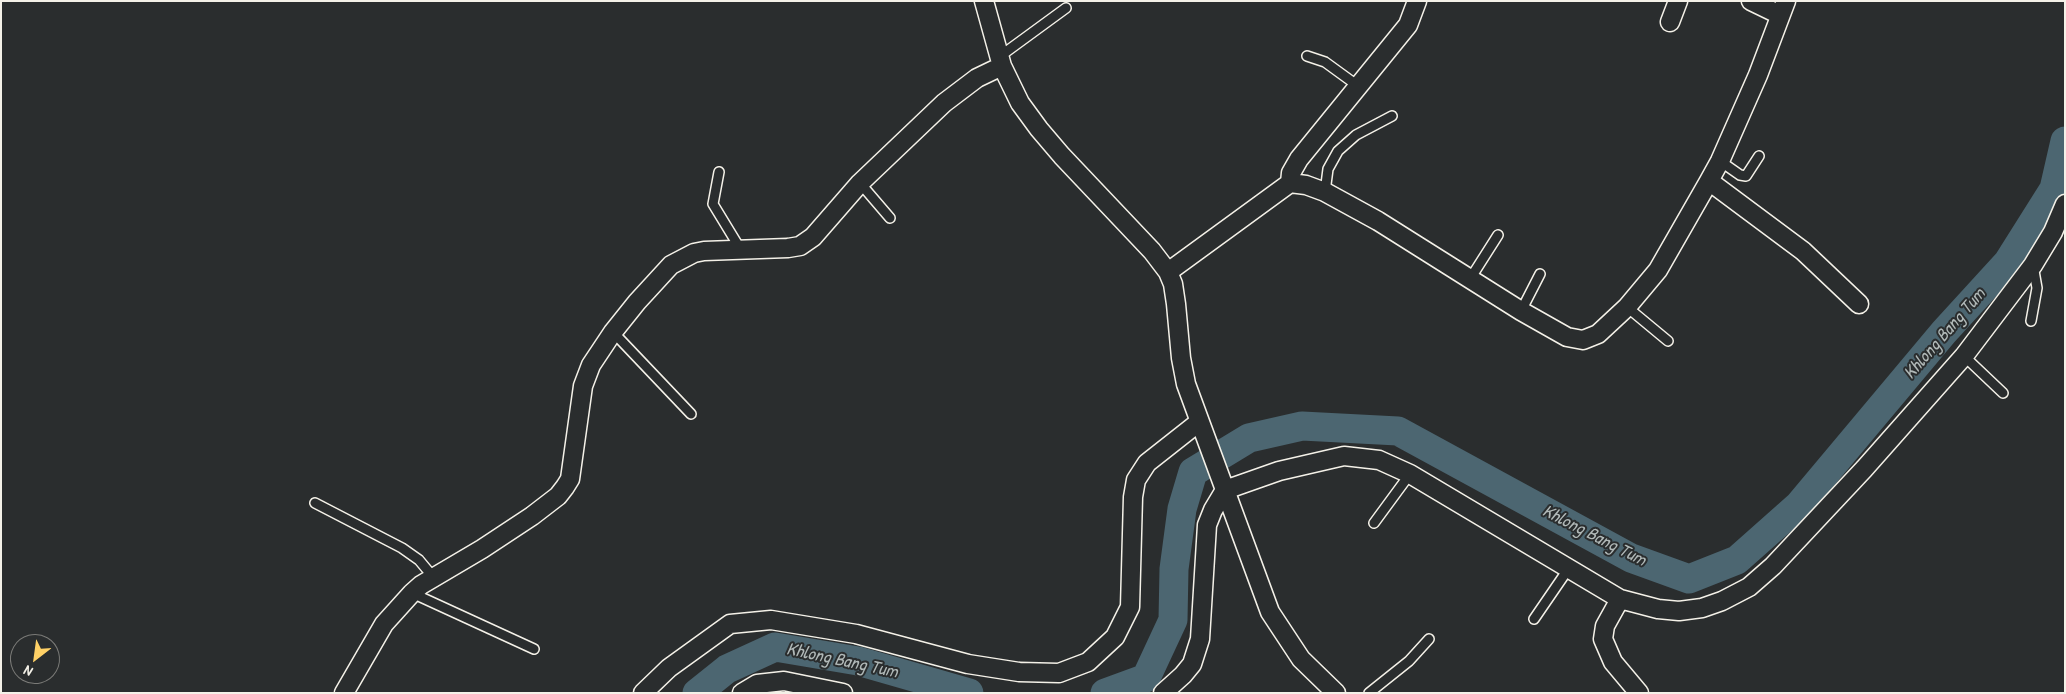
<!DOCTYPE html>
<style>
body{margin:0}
#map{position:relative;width:2066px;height:694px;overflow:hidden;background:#2a2d2e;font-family:"Patrick Hand",sans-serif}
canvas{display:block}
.frame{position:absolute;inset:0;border:2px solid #f4f1e8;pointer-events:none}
.north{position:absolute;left:10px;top:634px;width:50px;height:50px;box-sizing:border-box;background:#2a2d2e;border:1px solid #7b7b78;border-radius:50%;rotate:210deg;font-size:14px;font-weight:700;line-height:20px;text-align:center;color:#f4f1e8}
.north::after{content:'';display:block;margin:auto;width:18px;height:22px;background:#ffd166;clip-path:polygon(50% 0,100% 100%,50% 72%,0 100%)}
</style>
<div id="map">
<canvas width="2066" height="694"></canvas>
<div class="frame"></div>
<div class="north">N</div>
</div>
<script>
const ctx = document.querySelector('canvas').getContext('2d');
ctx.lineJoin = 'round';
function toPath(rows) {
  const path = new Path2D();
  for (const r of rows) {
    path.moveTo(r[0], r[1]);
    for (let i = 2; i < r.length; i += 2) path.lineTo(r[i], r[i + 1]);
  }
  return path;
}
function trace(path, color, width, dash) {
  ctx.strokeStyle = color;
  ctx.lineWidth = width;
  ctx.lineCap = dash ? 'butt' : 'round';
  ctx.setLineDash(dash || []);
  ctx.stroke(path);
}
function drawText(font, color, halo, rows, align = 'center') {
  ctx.font = font + ' "Patrick Hand",sans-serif';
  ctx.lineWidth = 4;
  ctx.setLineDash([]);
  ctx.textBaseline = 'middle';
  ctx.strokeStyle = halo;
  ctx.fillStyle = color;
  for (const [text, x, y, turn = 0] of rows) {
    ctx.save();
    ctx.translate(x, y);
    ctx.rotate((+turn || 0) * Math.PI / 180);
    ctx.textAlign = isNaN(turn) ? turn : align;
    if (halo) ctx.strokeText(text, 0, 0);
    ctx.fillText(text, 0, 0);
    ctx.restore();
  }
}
trace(toPath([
 [697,693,727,669,775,647,858,661,969,693],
 [1105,693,1146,678,1173,620,1174,569,1182,509,1193,472,1249,438,1302,426,1398,431,1631,558,1689,579,1737,560,1799,505,1944,332,2008,262,2054,189,2065,141]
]), '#4c6671', 29);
const service = toPath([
 [1307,56,1325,62,1358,86],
 [999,57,1066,8],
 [1720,161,1740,175,1746,176,1759,156],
 [719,172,713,204,741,250],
 [860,183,890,218],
 [1325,192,1328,169,1338,151,1356,135,1392,116],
 [1470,279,1498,235],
 [1627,307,1668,341],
 [1521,311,1540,274],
 [2031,321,2037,288,2033,265],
 [613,332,691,414],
 [1964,356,2003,393],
 [315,503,402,548,419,560,434,578],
 [1374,523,1410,474],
 [412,593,534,649],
 [1534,619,1569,568],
 [1369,693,1409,661,1429,639]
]);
const minor = toPath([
 [984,1,1002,66,1020,103,1039,129,1062,156,1152,251,1168,272,1173,284,1176,304,1181,358,1186,384,1270,612,1301,659,1336,693],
 [1751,1,1780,15],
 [1670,22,1678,1],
 [1709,181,1803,251,1859,304],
 [1290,183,1291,173,1299,159,1408,25,1417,1],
 [1168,272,1290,183,1306,185,1325,192,1378,221,1521,311,1567,337,1583,340,1598,334,1627,307,1658,270,1709,181,1720,161,1758,75,1786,1],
 [1620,599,1605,626,1603,639,1613,662,1639,693],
 [344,693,384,624,412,593,421,585,482,549,532,516,558,496,565,487,570,479,583,386,591,365,613,332,637,302,671,265,694,253,704,251,788,248,800,246,813,237,860,183,944,103,977,78,1002,66],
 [643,693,669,668,730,624,771,620,856,634,968,664,1019,672,1059,673,1088,662,1115,637,1130,607,1133,497,1136,480,1147,463,1199,422],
 [742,693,757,684,784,681,843,693],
 [1163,693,1183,675,1192,664,1200,639,1207,525,1213,510,1225,490,1279,471,1344,456,1379,460,1410,474,1620,599,1658,609,1679,611,1702,608,1722,601,1749,587,1773,566,1864,469,1964,356,2033,265,2053,232,2065,204]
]);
trace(service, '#f4f1e8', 12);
trace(minor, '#f4f1e8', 21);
trace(service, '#2a2d2e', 9);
trace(minor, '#2a2d2e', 18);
drawText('italic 18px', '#b1b9b8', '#2a2d2e', [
 ["Khlong Bang Tum",1945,334,-49],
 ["Khlong Bang Tum",1594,536,27],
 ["Khlong Bang Tum",842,661,12]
]);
</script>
